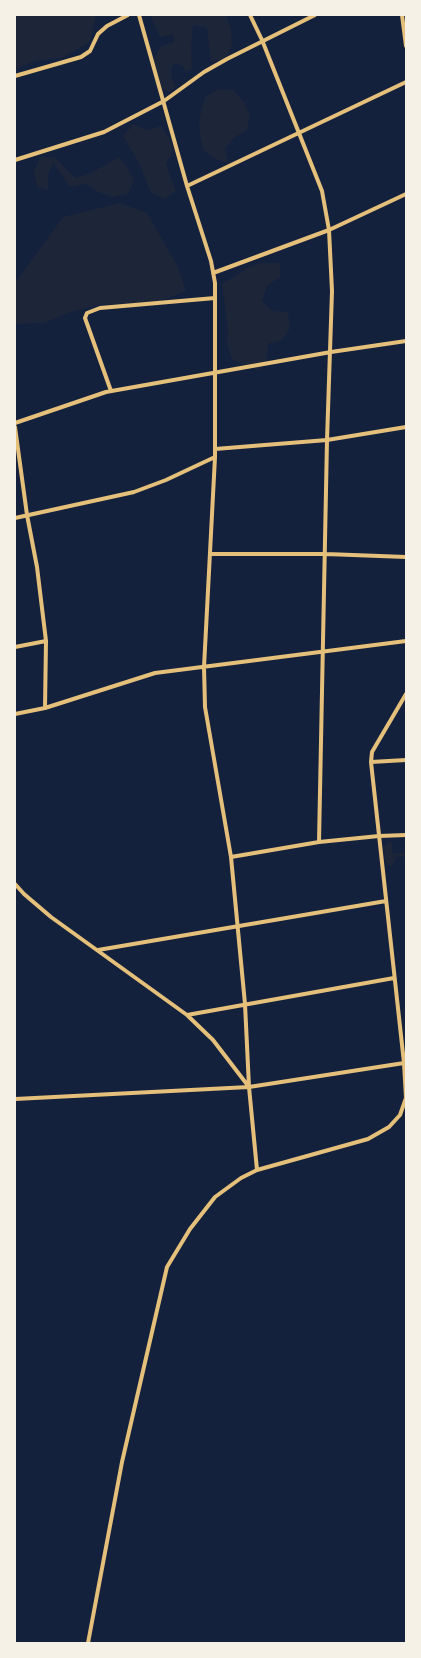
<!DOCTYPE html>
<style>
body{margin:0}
#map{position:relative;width:421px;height:1658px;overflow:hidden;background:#14213d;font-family:Ubuntu,sans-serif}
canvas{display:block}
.frame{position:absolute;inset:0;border:16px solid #f6f1e7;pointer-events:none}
</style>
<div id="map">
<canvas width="421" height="1658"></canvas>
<div class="frame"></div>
</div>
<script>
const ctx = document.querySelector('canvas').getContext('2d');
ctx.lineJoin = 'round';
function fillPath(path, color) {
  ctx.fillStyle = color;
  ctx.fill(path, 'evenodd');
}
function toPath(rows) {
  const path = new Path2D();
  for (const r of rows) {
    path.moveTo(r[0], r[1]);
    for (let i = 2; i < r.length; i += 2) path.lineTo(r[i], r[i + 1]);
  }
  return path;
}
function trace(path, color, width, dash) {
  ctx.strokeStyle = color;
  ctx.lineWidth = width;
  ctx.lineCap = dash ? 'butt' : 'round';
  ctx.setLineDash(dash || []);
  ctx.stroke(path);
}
fillPath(toPath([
 [96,15,90,42,64,57,35,61,15,69,15,16],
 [150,15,226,15,231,29,232,46,225,59,211,62,207,28,193,25,191,46,192,68,186,72,183,66,174,63,171,69,171,77,176,86,170,92,162,88,153,60,160,47,174,42,173,34,160,37],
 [218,89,233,90,243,101,250,115,247,130,234,138,225,149,229,164,215,159,204,151,200,136,199,120,205,97],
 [133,124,146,130,161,126,169,138,174,151,166,163,170,176,176,191,164,199,151,193,139,163,123,136],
 [40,157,55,157,65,168,76,178,91,173,119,157,128,168,134,181,128,194,113,197,98,192,86,184,70,187,53,162,48,175,48,190,37,187,34,172],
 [120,203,147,213,177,265,186,291,158,302,99,305,71,312,44,323,15,324,15,283,63,217],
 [263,263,280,263,280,277,267,286,262,301,273,311,288,312,290,328,282,340,268,344,267,357,260,370,245,366,232,359,227,344,228,328,222,284,249,267],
 [389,841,392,842,392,853,406,853,406,856,396,857,393,865,390,866,386,863,384,847]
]), '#1d2539');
trace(toPath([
 [139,15,187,186,211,261,215,283,215,457,204,667,205,707,231,857,245,1004,249,1087],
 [250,15,262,40,322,191,329,230,332,291,327,440,319,842],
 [402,15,406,46],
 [15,76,81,57,90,51,98,34,107,26,128,15],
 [15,160,104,132,164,101,204,72,227,59,315,15],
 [187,186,406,82],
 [213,273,329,230,406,194],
 [111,391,85,318,87,313,100,308,215,298],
 [15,423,106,392,331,352,406,341],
 [15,427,27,515,37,567,46,641,45,708],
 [215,449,327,440,406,427],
 [15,518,134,492,166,480,215,457],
 [211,554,326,554,406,557],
 [15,647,46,641],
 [15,714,45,708,155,673,406,641],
 [371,762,406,760],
 [231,857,319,842,379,836,406,835],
 [15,884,24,894,51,917,187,1015,213,1040,249,1087,257,1170],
 [98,950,386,901],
 [187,1015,394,978],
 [15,1099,249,1087,404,1063],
 [88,1643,122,1462,167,1267,190,1229,215,1197,241,1178,257,1170,368,1139,389,1127,400,1115,406,1098,404,1063,371,762,372,752,406,694]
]), '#e5c07b', 4);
</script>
